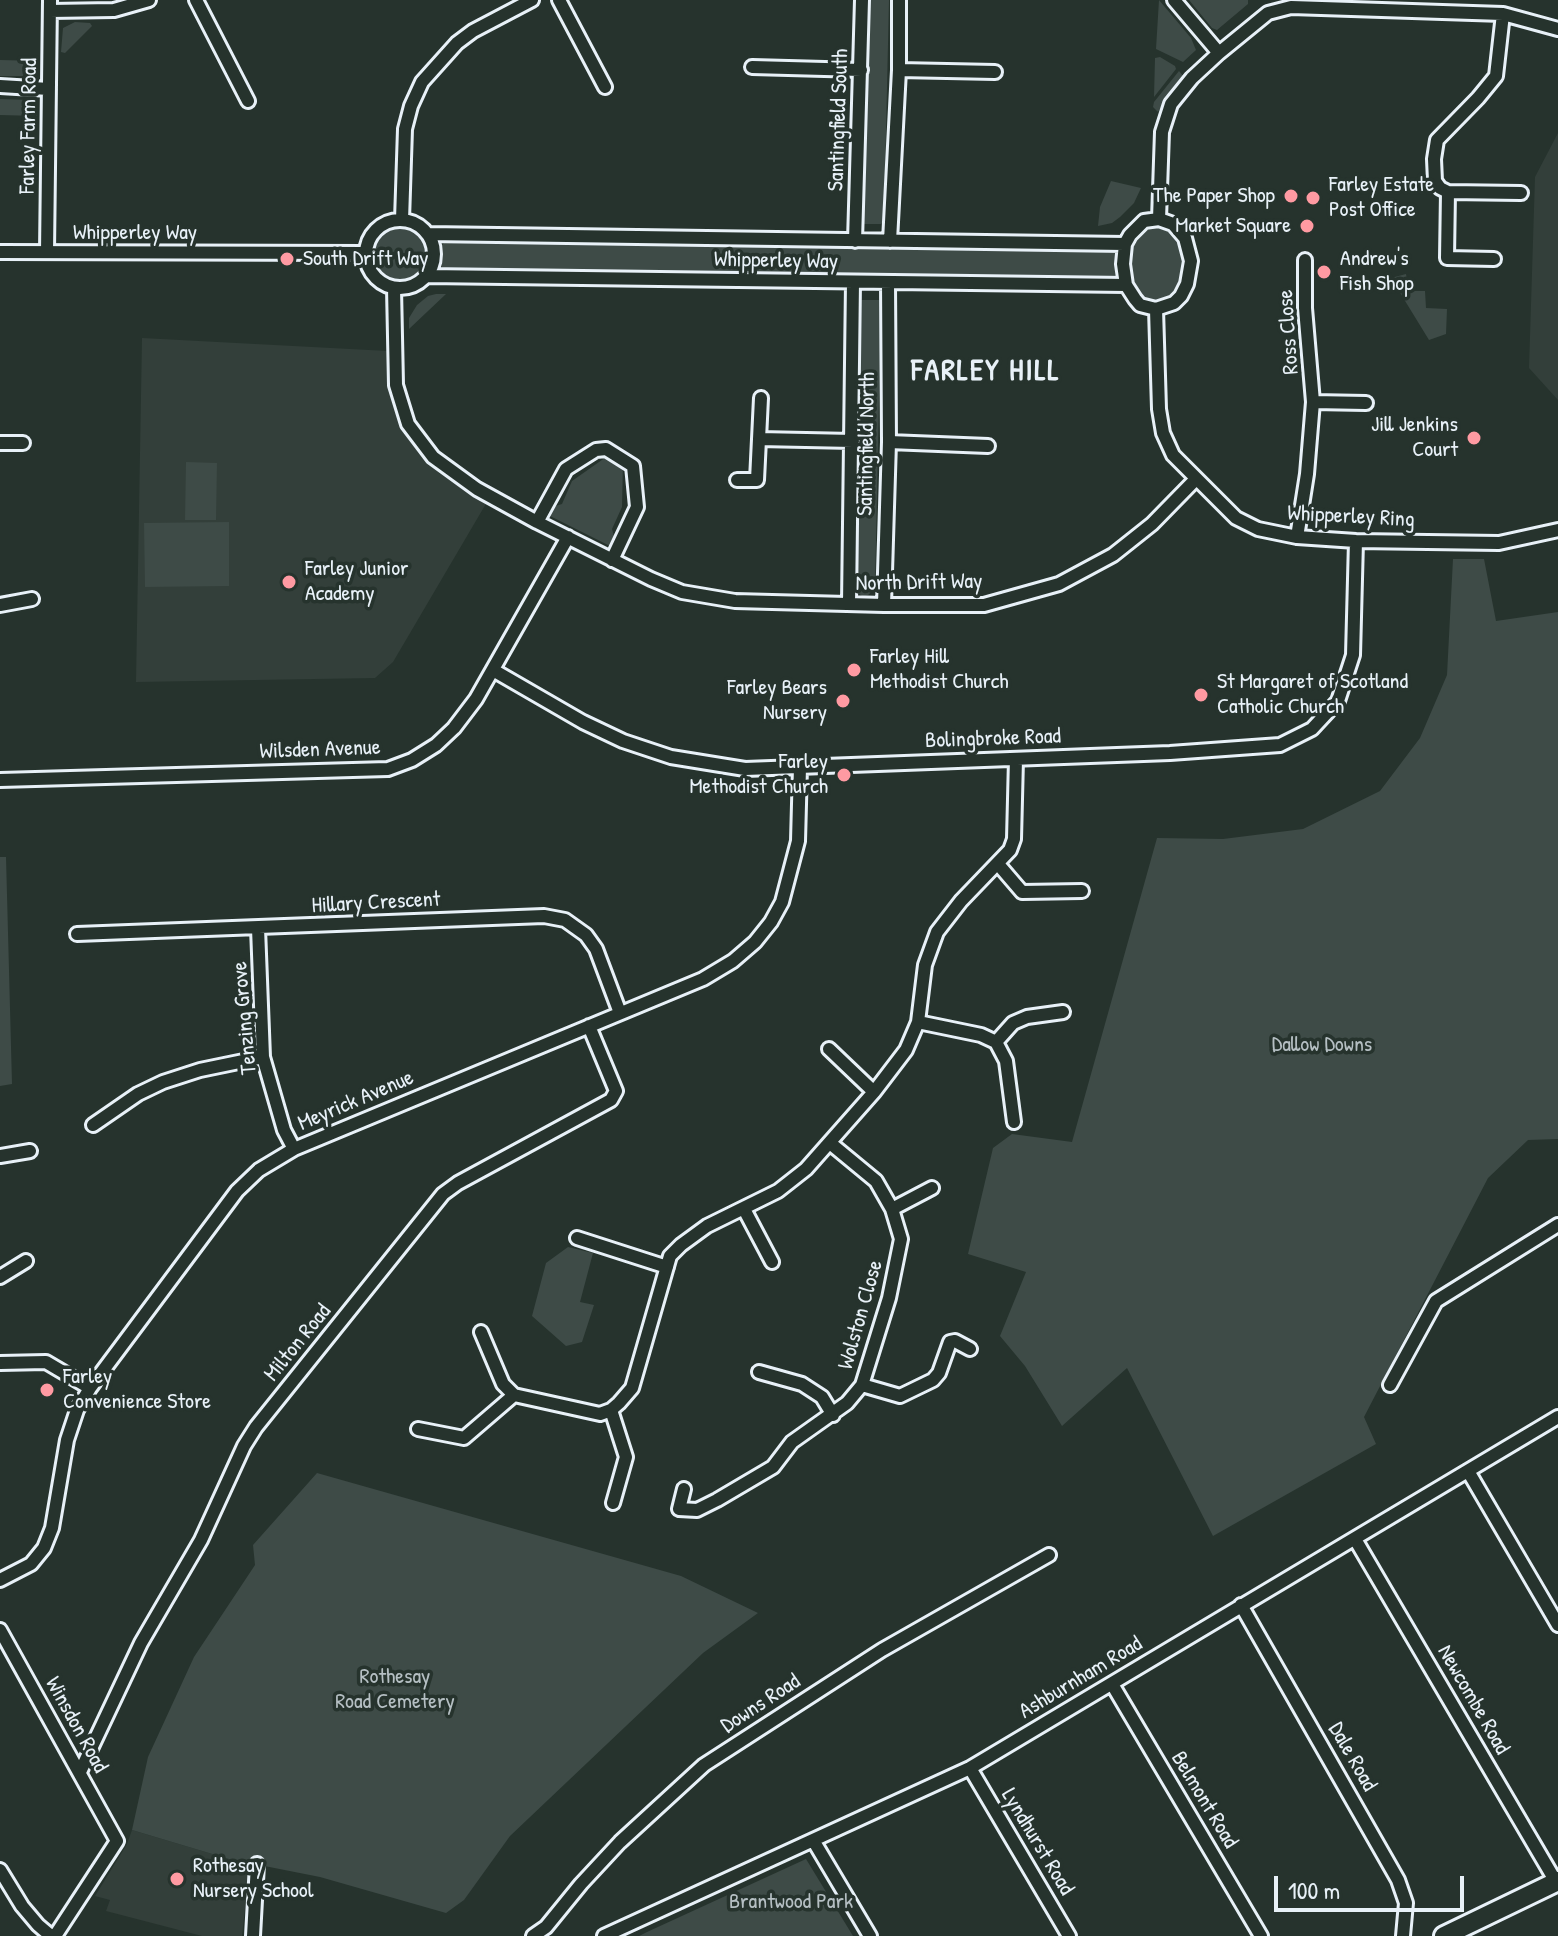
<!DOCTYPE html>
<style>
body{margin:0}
#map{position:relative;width:1558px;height:1936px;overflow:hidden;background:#26332d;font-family:"Patrick Hand",sans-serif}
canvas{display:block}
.scale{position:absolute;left:1274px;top:1876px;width:190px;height:36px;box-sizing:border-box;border:4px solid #e8f1f8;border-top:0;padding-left:10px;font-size:24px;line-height:28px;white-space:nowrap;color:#e8f1f8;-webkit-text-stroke:6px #26332d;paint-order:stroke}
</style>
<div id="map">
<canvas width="1558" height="1936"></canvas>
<div class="scale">100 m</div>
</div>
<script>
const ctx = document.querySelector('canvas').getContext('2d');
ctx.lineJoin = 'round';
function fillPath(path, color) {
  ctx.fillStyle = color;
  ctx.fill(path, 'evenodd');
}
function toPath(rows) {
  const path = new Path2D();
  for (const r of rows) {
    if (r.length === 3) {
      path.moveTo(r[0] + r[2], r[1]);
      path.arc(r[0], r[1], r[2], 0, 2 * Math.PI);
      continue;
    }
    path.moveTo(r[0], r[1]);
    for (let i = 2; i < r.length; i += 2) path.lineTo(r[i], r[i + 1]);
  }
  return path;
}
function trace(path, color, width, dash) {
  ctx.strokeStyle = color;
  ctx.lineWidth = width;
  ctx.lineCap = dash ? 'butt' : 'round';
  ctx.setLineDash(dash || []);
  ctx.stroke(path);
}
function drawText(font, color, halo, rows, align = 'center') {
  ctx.font = font + ' "Patrick Hand",sans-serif';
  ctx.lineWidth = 7;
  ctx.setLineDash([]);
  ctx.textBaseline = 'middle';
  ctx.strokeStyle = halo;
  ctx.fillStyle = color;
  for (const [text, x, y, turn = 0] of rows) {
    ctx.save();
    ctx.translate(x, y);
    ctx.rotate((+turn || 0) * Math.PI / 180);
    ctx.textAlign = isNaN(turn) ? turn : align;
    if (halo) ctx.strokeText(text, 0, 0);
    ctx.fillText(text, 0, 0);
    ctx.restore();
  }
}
fillPath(toPath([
 [1558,133,1558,400,1529,368,1535,177],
 [142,338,388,351,390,389,399,417,421,453,450,478,487,502,393,662,375,678,136,682],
 [132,1830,229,1859,250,1863,242,1936,202,1936,106,1911,110,1900,95,1896,127,1844]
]), '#333f3a');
fillPath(toPath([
 [866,0,889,0,884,220,881,224,862,224,860,221],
 [1159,0,1191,38,1196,50,1183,62,1156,49],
 [1189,0,1248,0,1248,4,1217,30,1212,28],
 [75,22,90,23,92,26,65,53,61,52,63,28],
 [1160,57,1175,66,1176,69,1154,97,1155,58],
 [0,60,38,61,38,70,31,76,0,76],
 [1179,71,1184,77,1172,90,1158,112,1153,107,1154,102],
 [0,99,29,100,37,108,37,116,0,115],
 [1111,181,1141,188,1134,203,1120,217,1112,223,1098,226,1100,207],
 [1161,226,1168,229,1178,241,1185,260,1185,271,1175,292,1162,302,1153,302,1140,296,1132,285,1128,262,1130,251,1143,232,1148,227],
 [398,256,29],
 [448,239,1117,248,1115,281,442,272,441,246],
 [1406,274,1409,291,1425,291,1426,308,1447,309,1446,334,1429,340,1391,278],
 [436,294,446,294,409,329,409,318,417,305,428,296],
 [861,300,880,300,881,302,875,589,868,595,862,596,852,588,859,304],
 [609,455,623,462,622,507,612,529,616,544,614,548,546,514,549,508,562,504,572,481],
 [186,462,217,463,216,520,185,520],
 [229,522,229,586,145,587,144,523],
 [1453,559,1484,559,1496,621,1558,612,1558,1139,1528,1140,1488,1178,1364,1417,1376,1444,1213,1536,1127,1368,1062,1426,1025,1366,1000,1336,1026,1272,968,1254,993,1148,1012,1134,1072,1142,1157,838,1223,839,1303,829,1380,791,1420,738,1447,675],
 [0,857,6,857,12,1084,0,1086],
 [568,1247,593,1253,580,1302,594,1305,582,1342,566,1346,532,1316,546,1263],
 [317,1473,681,1576,758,1613,703,1653,510,1836,464,1900,446,1913,320,1877,229,1859,132,1830,148,1757,194,1657,255,1565,253,1545],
 [806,1859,853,1936,639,1936,647,1932]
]), '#3e4b47');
const street = toPath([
 [196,0,248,101],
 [559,0,605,87],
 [1174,0,1219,53],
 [50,11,114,10,149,0],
 [752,67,861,70],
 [899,70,995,72],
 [0,86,49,89],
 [1448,192,1521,193],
 [1159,219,1162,132,1171,104,1192,78,1219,53,1268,13,1291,7,1503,14,1558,29],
 [1159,219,1173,224,1185,238,1191,261,1187,284,1181,296,1174,303,1156,309,1140,305,1135,299,1126,285,1123,264,1125,244,1130,235,1144,221,1159,219],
 [400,254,34],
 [402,220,405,129,411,106,422,82,457,43,473,31,532,0],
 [428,234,1125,244],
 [855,241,862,0],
 [890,241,899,70,899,0],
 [0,252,365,253],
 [47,252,50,0],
 [1494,259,1447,258,1448,192,1440,188,1435,181,1434,159,1437,140,1478,98,1496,76,1503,14],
 [427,276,1126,285],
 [394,288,396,385,408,424,433,457,477,489,537,522,651,579,682,592,735,601,884,605,984,605,1059,584,1113,555,1152,524,1196,479],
 [1156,309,1159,409,1163,433,1173,455,1236,518,1258,529,1297,537,1356,541,1499,543,1558,530],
 [1313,402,1366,403],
 [759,439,853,441],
 [889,442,988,446],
 [0,443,23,443],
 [737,480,757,480,761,398],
 [537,522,566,469,596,450,606,449,633,466,637,507,612,560],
 [1297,537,1307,474,1313,402,1305,308,1305,260],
 [849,604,853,282],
 [0,605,32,599],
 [884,605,889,442,888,282],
 [493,670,583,722,623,741,671,757,745,769,1170,753,1280,745,1312,729,1338,701,1353,655,1356,541],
 [0,780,388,769,412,760,436,745,454,728,476,699,568,537],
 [998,864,1022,892,1082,891],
 [258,928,263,1057,284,1130,294,1149],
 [77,934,544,916,565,920,586,935,596,949,620,1013],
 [918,1022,981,1035,996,1042,1006,1061,1014,1122],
 [996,1042,1013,1023,1027,1017,1063,1012],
 [829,1049,874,1092],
 [93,1125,138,1094,163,1082,200,1070,263,1057],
 [0,1156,30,1151],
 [744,1209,772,1262],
 [892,1209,932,1188],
 [577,1238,667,1267],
 [0,1277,26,1261],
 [481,1332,503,1384,514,1395,600,1414,611,1410,619,1403,632,1388,670,1256,681,1245,707,1226,778,1191,806,1169,874,1092,906,1050,918,1022,925,965,937,932,961,901,1010,850,1014,839,1016,759],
 [0,1363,46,1362,90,1388],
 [759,1372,802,1384,822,1397,833,1415],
 [862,1385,900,1396,933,1380,939,1373,950,1342,955,1341,970,1349],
 [1390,1385,1436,1301,1558,1225],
 [611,1410,626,1457,613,1503],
 [418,1429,464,1438,514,1395],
 [1468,1471,1558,1625],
 [684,1489,679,1509,697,1510,717,1500,773,1467,792,1442,847,1403,862,1385,889,1298,901,1239,892,1209,876,1181,830,1143],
 [1355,1539,1556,1882],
 [0,1580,31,1564,44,1548,52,1528,67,1440,77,1410,90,1388,237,1191,259,1170,294,1149,703,979,733,961,755,942,771,922,782,902,798,841,800,767],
 [1241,1605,1398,1880,1406,1903,1403,1936],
 [0,1630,117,1841,55,1936],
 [1112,1684,1261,1936],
 [970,1768,1069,1936],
 [80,1772,141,1643,201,1540,244,1446,256,1427,443,1194,458,1183,611,1100,616,1091,589,1026],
 [813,1840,870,1936],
 [0,1870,22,1906,38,1925,51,1936],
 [253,1936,257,1864],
 [533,1936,546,1927,581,1884,620,1842,704,1765,882,1650,1049,1555],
 [604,1936,970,1768,1558,1417]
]);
const secondary = toPath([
 [1444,1936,1558,1881]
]);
trace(street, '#e8f1f8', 18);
trace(secondary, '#e8f1f8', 24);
trace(street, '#26332d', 12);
trace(secondary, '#26332d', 18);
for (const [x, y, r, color] of [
 [1291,196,8,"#ff9aa2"],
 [1313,198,8,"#ff9aa2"],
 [1307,226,8,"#ff9aa2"],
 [287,259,8,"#ff9aa2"],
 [1324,272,8,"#ff9aa2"],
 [1474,438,8,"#ff9aa2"],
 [289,582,8,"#ff9aa2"],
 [854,670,8,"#ff9aa2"],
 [1201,695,8,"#ff9aa2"],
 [843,701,8,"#ff9aa2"],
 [844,775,8,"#ff9aa2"],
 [47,1390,8,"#ff9aa2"],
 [177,1879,8,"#ff9aa2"]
]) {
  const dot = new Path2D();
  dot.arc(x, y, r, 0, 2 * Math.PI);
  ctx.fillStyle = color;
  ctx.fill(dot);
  trace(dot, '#26332d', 3);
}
drawText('22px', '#e8f1f8', '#26332d', [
 ["Santingfield South",839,120,-88],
 ["Farley Farm Road",29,126,-89],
 ["Whipperley Way",135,233],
 ["Whipperley Way",776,261,1],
 ["Ross Close",1289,332,-94],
 ["Santingfield North",867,444,-89],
 ["Whipperley Ring",1351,517,3],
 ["North Drift Way",919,583,-1],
 ["Bolingbroke Road",993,739,-2],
 ["Wilsden Avenue",320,750,-2],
 ["Hillary Crescent",376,903,-3],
 ["Tenzing Grove",245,1018,-95],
 ["Meyrick Avenue",356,1101,-23],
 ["Wolston Close",861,1315,-74],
 ["Milton Road",298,1343,-51],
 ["Ashburnham Road",1081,1678,-31],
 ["Newcombe Road",1473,1700,60],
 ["Downs Road",761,1704,-33],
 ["Winsdon Road",76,1725,61],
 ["Dale Road",1352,1757,60],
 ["Belmont Road",1204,1800,59],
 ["Lyndhurst Road",1037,1842,59]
]);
drawText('22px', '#e8f1f8', '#26332d', [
 ["Farley Estate",1329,185],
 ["Post Office",1329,210],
 ["The Paper Shop",1275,196,"right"],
 ["Market Square",1291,226,"right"],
 ["South Drift Way",303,259],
 ["Andrew's",1340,259],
 ["Fish Shop",1340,284],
 ["Jill Jenkins",1458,425,"right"],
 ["Court",1458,450,"right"],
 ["Farley Junior",305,569],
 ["Academy",305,594],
 ["Farley Hill",870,657],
 ["Methodist Church",870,682],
 ["St Margaret of Scotland",1217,682],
 ["Catholic Church",1217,707],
 ["Farley Bears",827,688,"right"],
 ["Nursery",827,713,"right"],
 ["Farley",828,762,"right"],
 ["Methodist Church",828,787,"right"],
 ["Farley",63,1377],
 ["Convenience Store",63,1402],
 ["Rothesay",193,1866],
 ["Nursery School",193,1891]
], 'left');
drawText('22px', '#b5bfc3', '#26332d', [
 ["Dallow Downs",1322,1045],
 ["Rothesay",395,1677],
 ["Road Cemetery",395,1702],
 ["Brantwood Park",791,1902]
]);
ctx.letterSpacing = '2px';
drawText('bold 30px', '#e8f1f8', '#26332d', [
 ["FARLEY HILL",986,372]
]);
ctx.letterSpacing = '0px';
</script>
